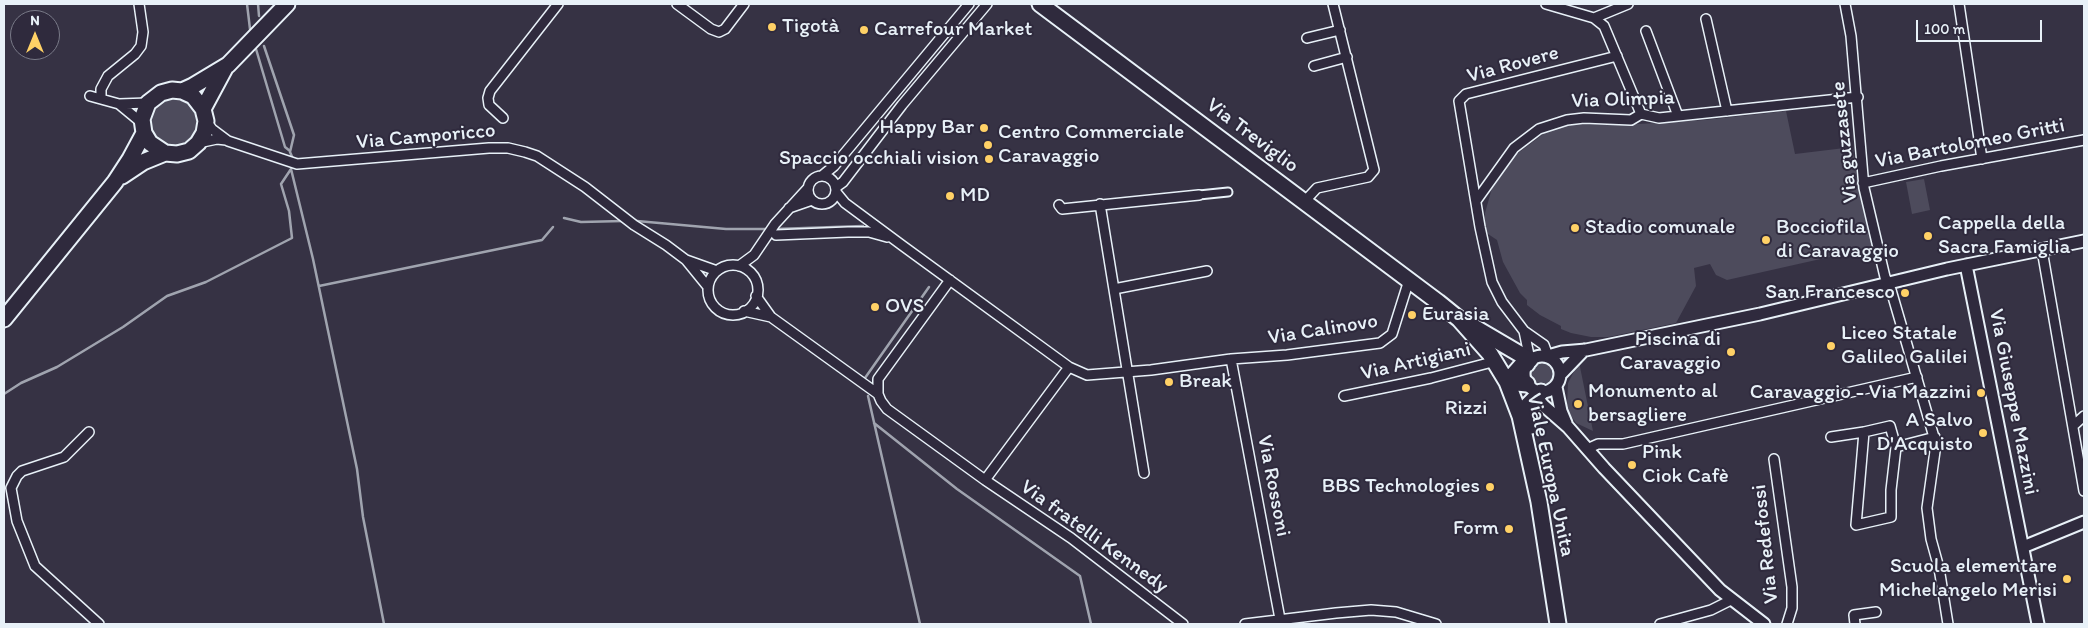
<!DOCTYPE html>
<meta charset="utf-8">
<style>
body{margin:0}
#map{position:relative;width:2088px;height:628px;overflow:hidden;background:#363244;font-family:Itim,sans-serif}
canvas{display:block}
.frame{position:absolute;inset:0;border:5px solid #e8f1f8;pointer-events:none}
.north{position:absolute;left:10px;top:10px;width:50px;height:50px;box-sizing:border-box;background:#2f2a3d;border:1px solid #797a88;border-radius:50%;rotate:0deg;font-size:14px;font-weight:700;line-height:20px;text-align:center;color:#e8f1f8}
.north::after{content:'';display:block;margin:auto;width:18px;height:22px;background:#ffd166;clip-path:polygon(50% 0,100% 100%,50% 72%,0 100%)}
.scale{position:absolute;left:1916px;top:20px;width:126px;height:22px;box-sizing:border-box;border:2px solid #e8f1f8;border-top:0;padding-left:6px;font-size:15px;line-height:18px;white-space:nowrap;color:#e8f1f8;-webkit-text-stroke:4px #2f2a3d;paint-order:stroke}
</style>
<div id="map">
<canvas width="2088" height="628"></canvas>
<div class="frame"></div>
<div class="north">N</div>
<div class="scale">100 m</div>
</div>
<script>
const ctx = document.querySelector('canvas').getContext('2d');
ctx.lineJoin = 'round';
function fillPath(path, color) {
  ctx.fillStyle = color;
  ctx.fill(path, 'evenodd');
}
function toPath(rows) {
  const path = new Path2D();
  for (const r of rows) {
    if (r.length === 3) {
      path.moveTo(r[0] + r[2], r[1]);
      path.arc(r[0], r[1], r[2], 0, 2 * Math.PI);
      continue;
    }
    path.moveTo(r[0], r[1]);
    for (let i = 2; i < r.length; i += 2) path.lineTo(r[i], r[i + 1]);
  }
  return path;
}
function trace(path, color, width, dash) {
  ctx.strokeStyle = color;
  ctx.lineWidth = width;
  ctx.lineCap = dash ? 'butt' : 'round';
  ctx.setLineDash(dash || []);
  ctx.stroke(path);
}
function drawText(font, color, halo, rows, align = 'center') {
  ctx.font = font + ' Itim,sans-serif';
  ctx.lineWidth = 4;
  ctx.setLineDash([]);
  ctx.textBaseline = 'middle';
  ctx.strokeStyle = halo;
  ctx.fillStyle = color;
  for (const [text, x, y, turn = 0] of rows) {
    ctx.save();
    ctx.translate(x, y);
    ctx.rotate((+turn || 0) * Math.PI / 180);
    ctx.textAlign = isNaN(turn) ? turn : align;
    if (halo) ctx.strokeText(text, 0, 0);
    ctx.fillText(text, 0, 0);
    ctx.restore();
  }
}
fillPath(toPath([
 [173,123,24],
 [1786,111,1795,154,1853,147,1857,181,1874,247,1727,280,1716,275,1710,264,1694,268,1696,286,1676,323,1608,337,1591,337,1571,333,1561,329,1561,326,1540,315,1527,305,1527,300,1520,293,1503,262,1497,240,1485,232,1485,213,1492,188,1499,175,1514,156,1546,132,1555,128,1572,124,1622,125,1705,120],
 [1924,179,1930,210,1912,214,1906,182],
 [1543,374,15],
 [1579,362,1593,431,1576,423,1571,416,1567,405,1568,383]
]), '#4d4b5c');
trace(toPath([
 [247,4,250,29],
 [258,4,259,16],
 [264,46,294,135,290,152,293,159],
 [256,49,285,147,290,151],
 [291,169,313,259,357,469,363,517,384,624],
 [564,218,581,222,623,221],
 [637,221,726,229,768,229],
 [776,229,863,226],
 [319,286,542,240,553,227],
 [865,378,929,287],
 [4,394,21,383,57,367,123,327,167,296,206,282,292,238,289,211,281,184,291,169],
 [868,396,920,624],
 [874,423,957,489,1080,576,1091,624]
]), '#a0a4af', 2.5);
const pedestrian = toPath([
 [1199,195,1228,192]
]);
const minor = toPath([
 [677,4,711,29,719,32,725,29,744,4],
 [1546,4,1594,18,1604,26,1641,114],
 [1845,4,1851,36,1864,188,1885,277,1891,290,1936,444,1927,508,1931,539,1939,568,1948,624],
 [1959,4,1982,159],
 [1594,18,1628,4],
 [1706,19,1727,111],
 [1646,31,1678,116],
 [1307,38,1340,30],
 [1314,66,1347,57],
 [90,96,119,104,148,103],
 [101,98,101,89,108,76,135,54,141,46,143,32,139,4],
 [119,104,142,123],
 [1641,114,1659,118,1858,97],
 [503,118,489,105,488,98,490,91,558,4],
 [206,121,212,129,228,141,297,164,489,148,508,148,525,152,537,156,585,187,634,225,666,245,686,260,708,287],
 [198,143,217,139,226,140],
 [823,175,834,166,969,4],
 [822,190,14],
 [1863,183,1941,166,2084,140],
 [836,187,843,182,902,105,987,4],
 [836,192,845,203,903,246,1069,367,1087,375,1151,370,1231,359,1287,355,1380,343,1392,334,1409,280],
 [1476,201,1514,148,1539,129,1567,120,1584,118,1631,120,1641,114],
 [1304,202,1317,188,1368,177,1374,170,1333,4],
 [1100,204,1144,473],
 [1059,205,1062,209,1199,195],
 [789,208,812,200],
 [776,235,848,232,869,232,887,237],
 [2042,250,2084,491],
 [686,260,717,271],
 [733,290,25],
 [739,266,754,255,775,224,807,189],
 [950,280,878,379,878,394,881,401,887,409,985,480,1071,538,1183,624],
 [1114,289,1207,271],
 [756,296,771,317,878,394],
 [744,311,771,317],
 [1524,331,1544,345,1548,356],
 [1231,359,1280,619],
 [1530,360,1524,331,1502,302,1492,282,1480,227,1459,101,1466,94,1617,56],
 [1344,396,1431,378,1496,361],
 [1890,426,1896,447,1891,490,1891,517,1856,525,1864,432,1890,426],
 [2073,426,2084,416],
 [89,432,64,457,22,471,17,476,11,488,17,521,35,566,99,624],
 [1831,437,1864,432],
 [1896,447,1935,437],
 [1587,449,1598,444,1623,444,1917,377],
 [1774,459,1792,587,1792,608,1787,624],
 [985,480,1069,367],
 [1245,624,1336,613,1371,610,1396,612,1436,624],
 [1660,624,1711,610,1731,600],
 [1855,624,1854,615,1876,612]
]);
const tertiary = toPath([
 [1966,265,2038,624],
 [1542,374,18],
 [1548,356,1562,352,1586,350,1760,314,1947,269,2084,241],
 [1561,374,1584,350],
 [1556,387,1561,411,1566,423],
 [1535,391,1538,399,1544,406,1568,427,1604,468,1720,590,1764,624],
 [2023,547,2084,522]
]);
const primary = toPath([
 [1040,4,1438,302,1459,319,1490,354,1507,382,1520,416,1539,502,1558,624],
 [182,91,193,96,203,109,206,121,204,133,198,143,189,151,177,154,165,153,150,143,144,133,142,119,148,103,161,93,172,90,182,91,193,86,228,65,287,4],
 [203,109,225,68],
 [122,176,143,162,165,153],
 [4,319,115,182,130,159,144,133],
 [1467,323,1530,360],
 [1507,382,1521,366,1527,364],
 [1507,382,1527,384],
 [1531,426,1528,405,1541,392]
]);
trace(pedestrian, '#e8f1f8', 11);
trace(minor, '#e8f1f8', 12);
trace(tertiary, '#e8f1f8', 15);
trace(primary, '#e8f1f8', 19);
trace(pedestrian, '#2f2a3d', 7);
trace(minor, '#2f2a3d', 9);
trace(tertiary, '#2f2a3d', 11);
trace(primary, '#2f2a3d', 15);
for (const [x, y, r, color] of [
 [772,27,5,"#ffd166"],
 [864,30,5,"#ffd166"],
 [984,128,5,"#ffd166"],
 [988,145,5,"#ffd166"],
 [989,159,5,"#ffd166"],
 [950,196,5,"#ffd166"],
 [1575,228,5,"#ffd166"],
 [1928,236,5,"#ffd166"],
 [1766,240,5,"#ffd166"],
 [1905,293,5,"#ffd166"],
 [875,307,5,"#ffd166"],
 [1412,315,5,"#ffd166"],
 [1831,346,5,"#ffd166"],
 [1731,352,5,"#ffd166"],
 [1169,382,5,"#ffd166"],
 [1466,388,5,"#ffd166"],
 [1981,393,5,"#ffd166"],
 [1578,404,5,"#ffd166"],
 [1983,433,5,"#ffd166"],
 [1632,465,5,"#ffd166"],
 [1490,487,5,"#ffd166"],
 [1509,529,5,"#ffd166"],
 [2067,579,5,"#ffd166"]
]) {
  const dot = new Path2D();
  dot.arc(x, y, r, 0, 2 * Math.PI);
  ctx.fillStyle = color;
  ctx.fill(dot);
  trace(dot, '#2f2a3d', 2);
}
drawText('21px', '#e8f1f8', '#2f2a3d', [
 ["Tigotà",782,27],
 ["Carrefour Market",874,30],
 ["Happy Bar",974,128,"right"],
 ["Centro Commerciale",998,133],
 ["Caravaggio",998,157],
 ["Spaccio occhiali vision",979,159,"right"],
 ["MD",960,196],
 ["Cappella della",1938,224],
 ["Sacra Famiglia",1938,248],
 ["Stadio comunale",1585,228],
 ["Bocciofila",1776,228],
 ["di Caravaggio",1776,252],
 ["San Francesco",1895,293,"right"],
 ["OVS",885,307],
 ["Eurasia",1422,315],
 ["Liceo Statale",1841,334],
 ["Galileo Galilei",1841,358],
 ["Piscina di",1721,340,"right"],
 ["Caravaggio",1721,364,"right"],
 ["Break",1179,382],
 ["Monumento al",1588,392],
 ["bersagliere",1588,416],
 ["Caravaggio - Via Mazzini",1971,393,"right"],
 ["Rizzi",1466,409,"center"],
 ["A Salvo",1973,421,"right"],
 ["D'Acquisto",1973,445,"right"],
 ["Pink",1642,453],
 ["Ciok Cafè",1642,477],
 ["BBS Technologies",1480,487,"right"],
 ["Form",1499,529,"right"],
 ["Scuola elementare",2057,567,"right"],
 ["Michelangelo Merisi",2057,591,"right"]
], 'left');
drawText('21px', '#e8f1f8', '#2f2a3d', [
 ["Via Rovere",1513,65,-15],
 ["Via Olimpia",1623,100,-2],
 ["Via Treviglio",1252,136,37],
 ["Via Camporicco",426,137,-5],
 ["Via guzzasete",1845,142,-96],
 ["Via Bartolomeo Gritti",1970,144,-11],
 ["Via Calinovo",1323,330,-9],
 ["Via Artigiani",1416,362,-13],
 ["Via Giuseppe Mazzini",2013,402,79],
 ["Viale Europa Unita",1550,475,78],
 ["Via Rossoni",1273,486,79],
 ["Via fratelli Kennedy",1094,537,36],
 ["Via Redefossi",1766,544,-96]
]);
</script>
